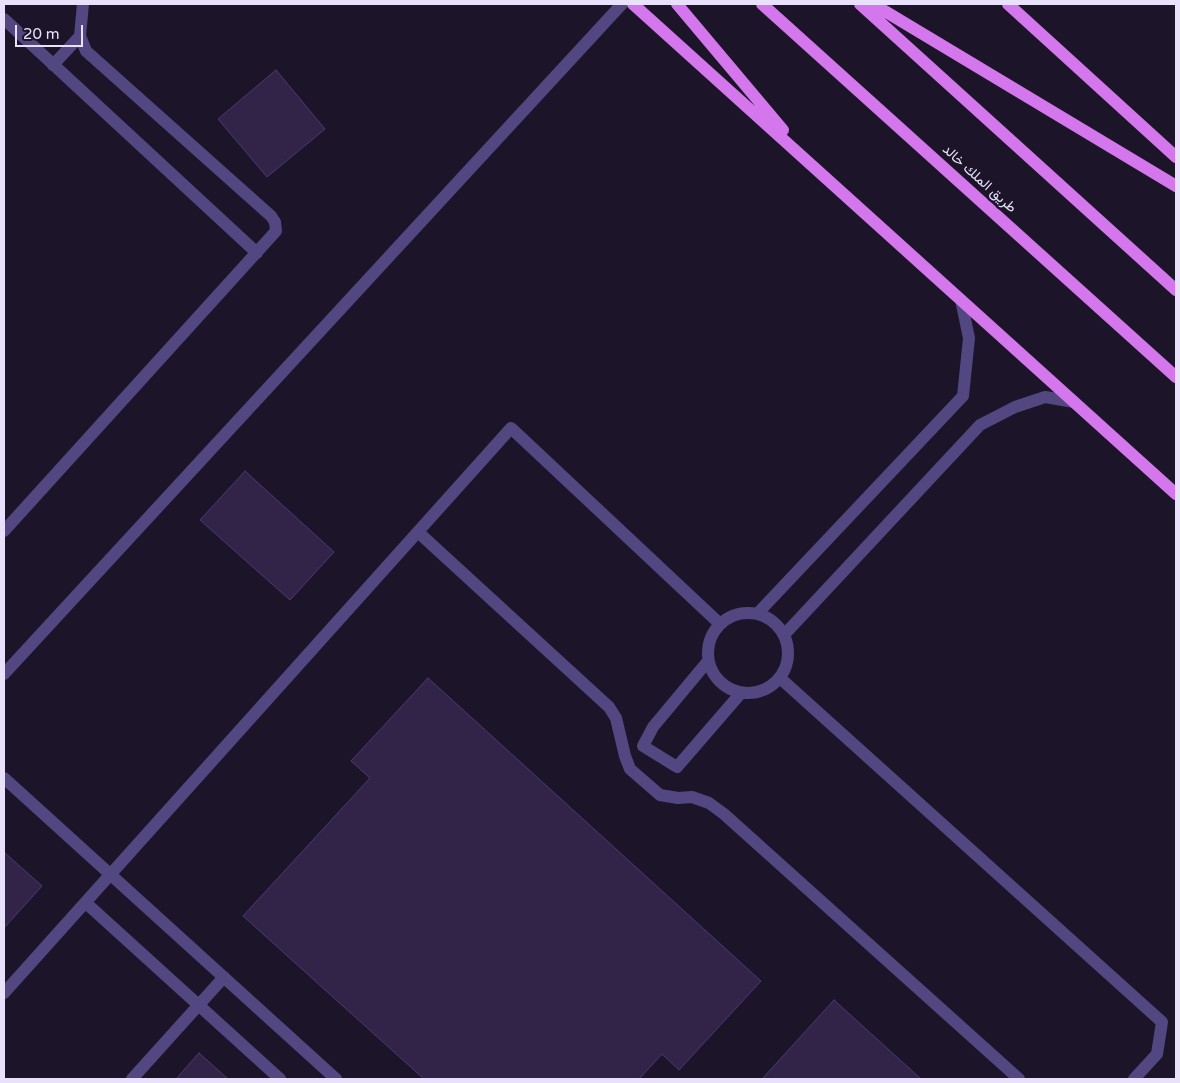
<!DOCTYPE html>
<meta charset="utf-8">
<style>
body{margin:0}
#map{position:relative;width:1180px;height:1083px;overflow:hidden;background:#1c1529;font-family:"Varela Round",sans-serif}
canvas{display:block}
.frame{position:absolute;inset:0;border:5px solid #e9e1fb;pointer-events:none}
.scale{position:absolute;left:15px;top:25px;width:68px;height:22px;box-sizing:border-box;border:2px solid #e9e1fb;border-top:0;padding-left:6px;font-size:15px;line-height:18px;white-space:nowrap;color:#e9e1fb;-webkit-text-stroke:4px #1c1529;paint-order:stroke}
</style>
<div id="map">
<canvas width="1180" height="1083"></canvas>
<div class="frame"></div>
<div class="scale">20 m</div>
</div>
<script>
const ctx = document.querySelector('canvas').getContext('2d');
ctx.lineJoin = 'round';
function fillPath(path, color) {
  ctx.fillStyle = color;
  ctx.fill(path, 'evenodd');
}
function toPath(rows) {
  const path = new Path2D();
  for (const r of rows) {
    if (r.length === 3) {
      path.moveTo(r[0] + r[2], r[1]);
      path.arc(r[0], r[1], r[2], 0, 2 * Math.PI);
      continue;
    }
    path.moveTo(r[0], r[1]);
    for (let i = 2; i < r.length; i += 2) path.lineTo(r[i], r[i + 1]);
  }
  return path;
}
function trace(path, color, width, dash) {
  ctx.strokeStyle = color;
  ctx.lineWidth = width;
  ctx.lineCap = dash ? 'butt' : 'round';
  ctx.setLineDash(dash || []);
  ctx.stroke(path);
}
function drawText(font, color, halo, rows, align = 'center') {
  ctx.font = font + ' "Varela Round",Vazirmatn,sans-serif';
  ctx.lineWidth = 5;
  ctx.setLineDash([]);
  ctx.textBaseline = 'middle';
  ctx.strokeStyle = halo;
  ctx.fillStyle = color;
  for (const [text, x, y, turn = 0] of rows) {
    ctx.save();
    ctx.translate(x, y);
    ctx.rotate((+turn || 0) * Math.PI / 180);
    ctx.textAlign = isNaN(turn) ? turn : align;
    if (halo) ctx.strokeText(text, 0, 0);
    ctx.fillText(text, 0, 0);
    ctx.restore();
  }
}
const building = toPath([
 [276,70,325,129,267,177,218,119,276,70],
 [245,471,334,552,290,600,200,520,245,471],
 [428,678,761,981,679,1070,662,1054,639,1079,424,1079,243,916,370,778,351,761,428,678],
 [4,852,42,886,4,928,4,852],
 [834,1000,921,1079,762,1079,834,1000],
 [199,1053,228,1079,176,1079,199,1053]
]);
fillPath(building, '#312448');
trace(building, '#4e3970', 1);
trace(toPath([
 [4,19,257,253],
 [53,65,80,36],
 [4,531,276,231,275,222,271,216,86,51,80,36,83,4],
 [418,532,609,707,616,718,625,756,630,769,660,795,678,798,692,797,709,803,724,814,1019,1079],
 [748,653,40],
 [757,614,963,396,969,338,961,300],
 [784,635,980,425,1015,407,1045,397,1074,402],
 [708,661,653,727,643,746,677,767,741,693],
 [4,674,622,4],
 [780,678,1162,1022,1157,1054,1134,1079],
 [4,778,336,1079],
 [86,903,280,1079],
 [4,993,511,428,720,624],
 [132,1079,224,977]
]), '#534782', 12);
trace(toPath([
 [633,4,1176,494],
 [677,4,783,130],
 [762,4,1176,377],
 [860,4,1176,290],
 [873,4,1176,186],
 [1008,4,1176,157]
]), '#d577ec', 12);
drawText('14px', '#e9e1fb', '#1c1529', [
 ["طريق الملك خالد",979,179,42]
]);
</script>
